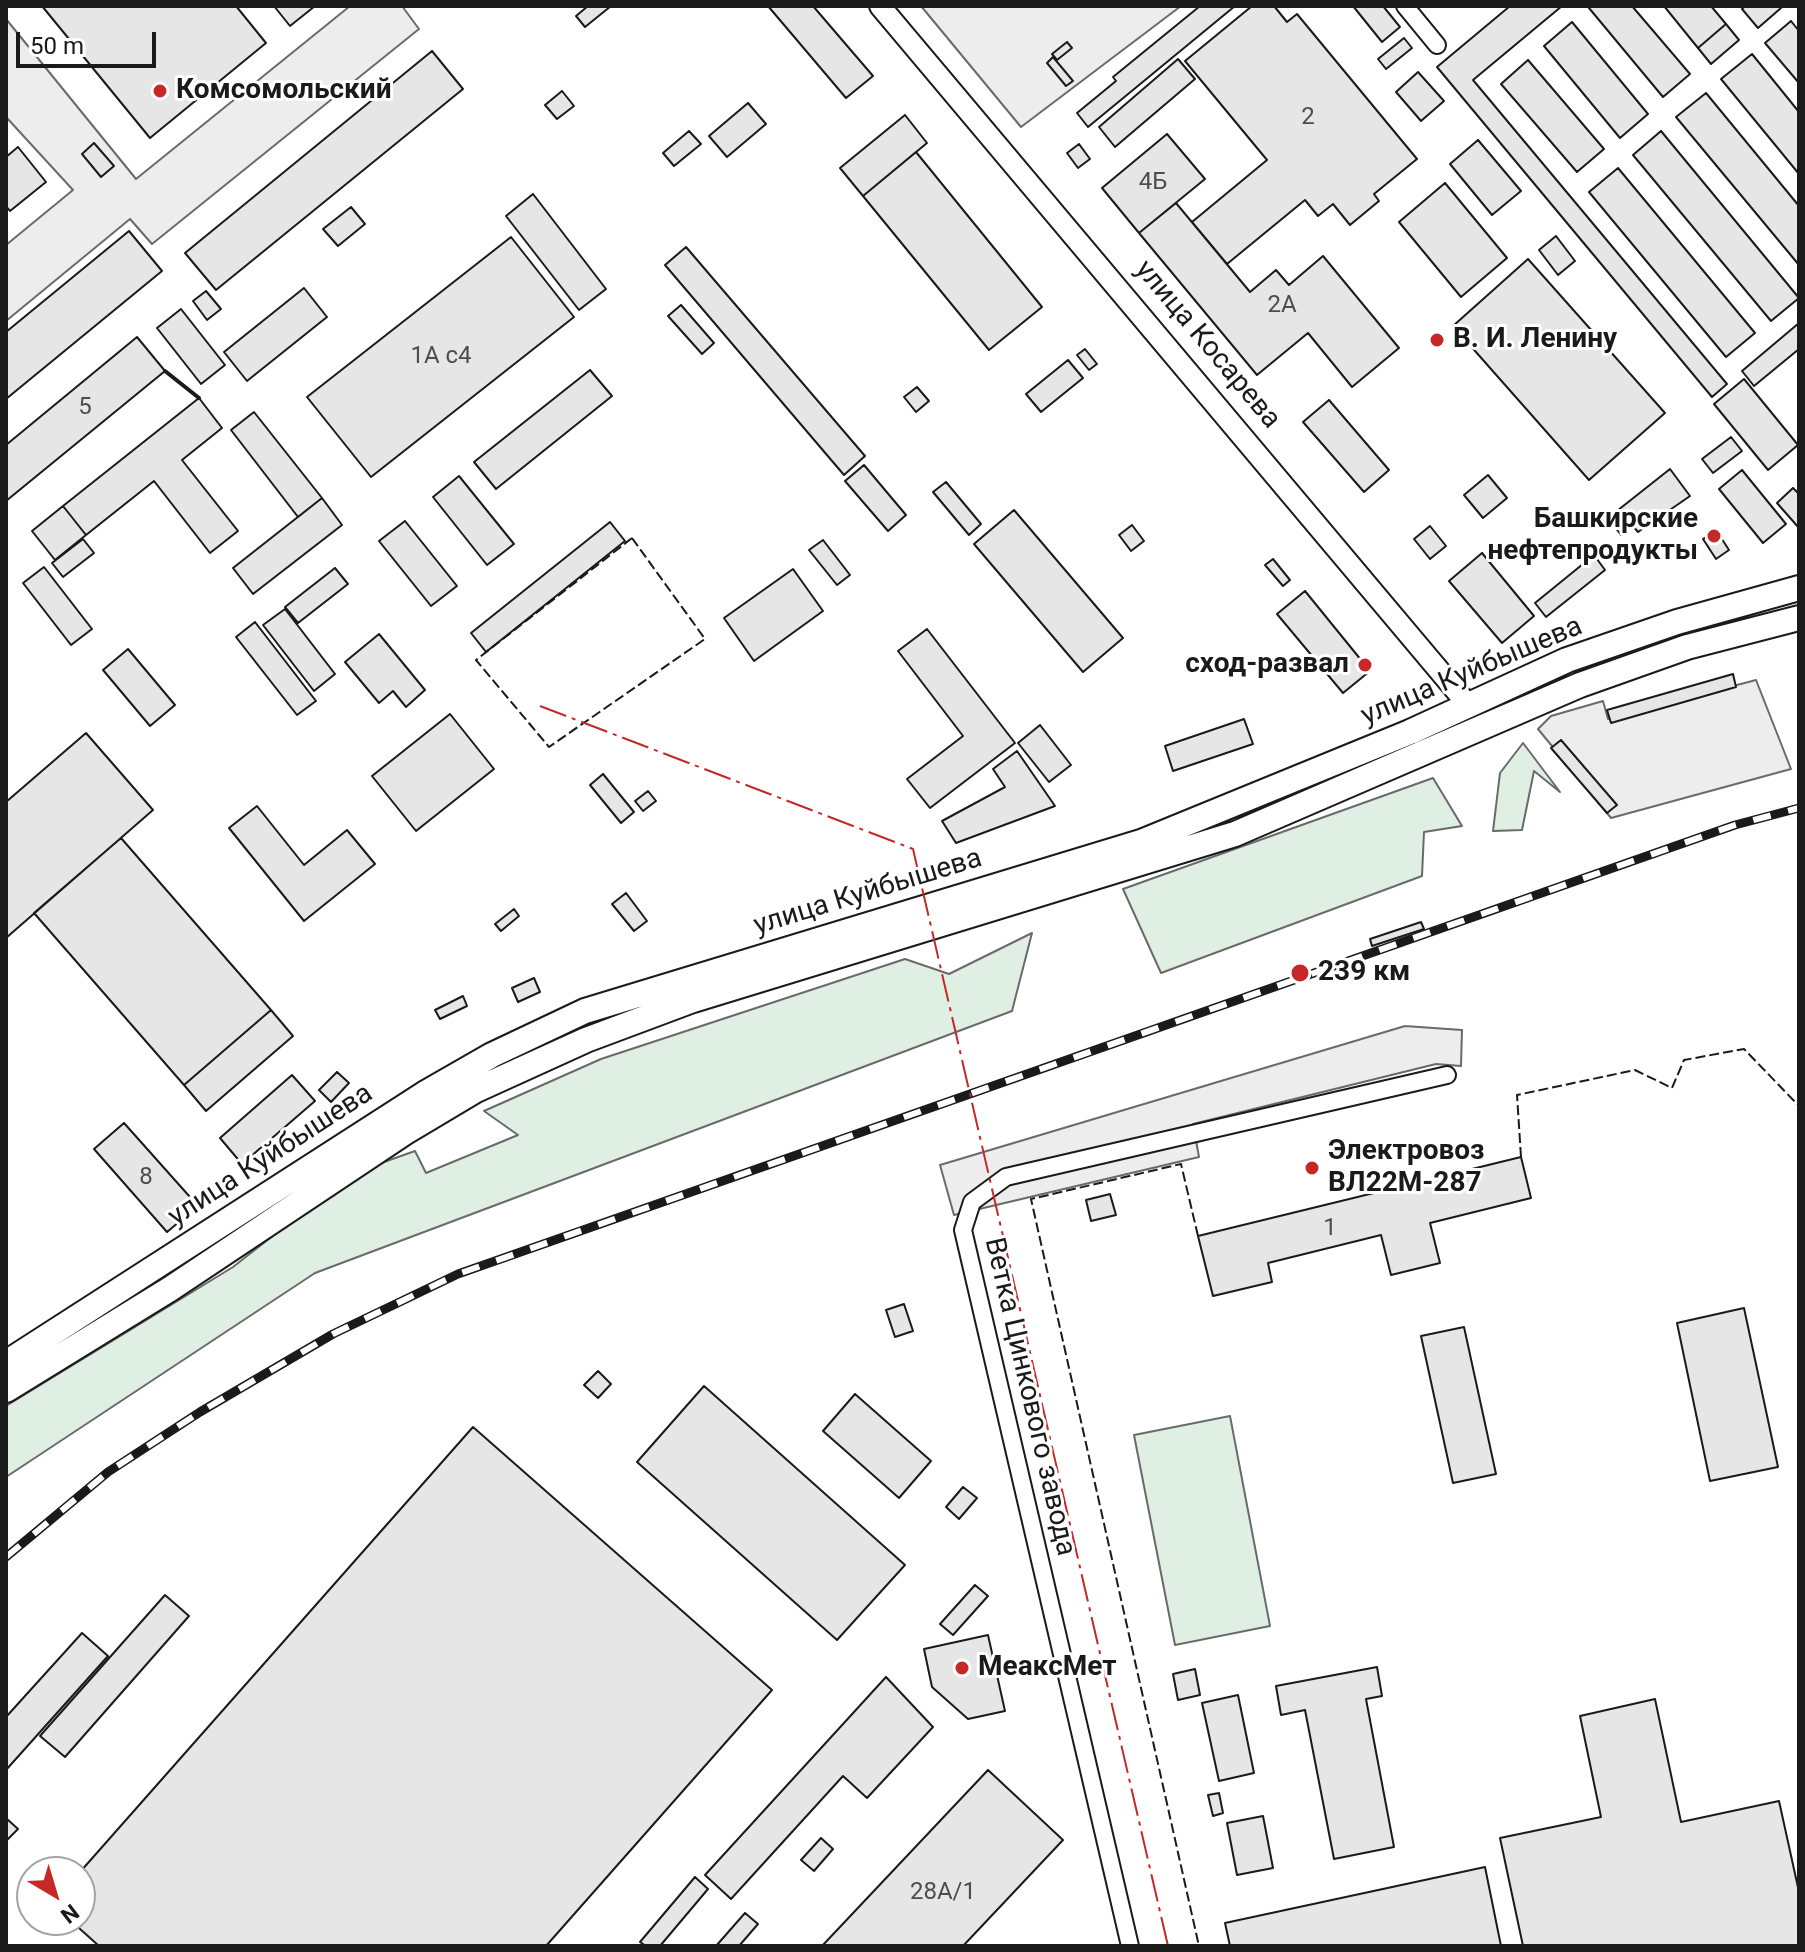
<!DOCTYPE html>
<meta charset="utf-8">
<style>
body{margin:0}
#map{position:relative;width:1805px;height:1952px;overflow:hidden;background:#fff;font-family:Roboto,sans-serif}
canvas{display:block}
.frame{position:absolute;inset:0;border:8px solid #1a1a1a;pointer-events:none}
.north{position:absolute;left:16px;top:1856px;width:80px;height:80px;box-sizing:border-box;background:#fff;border:2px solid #a3a3a3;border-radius:50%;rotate:142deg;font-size:22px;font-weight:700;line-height:32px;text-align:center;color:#1a1a1a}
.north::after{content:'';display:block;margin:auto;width:28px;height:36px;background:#c62828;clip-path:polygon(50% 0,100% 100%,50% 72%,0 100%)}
.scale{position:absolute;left:16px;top:32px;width:140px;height:36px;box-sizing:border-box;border:4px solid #1a1a1a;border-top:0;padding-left:10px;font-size:24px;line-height:28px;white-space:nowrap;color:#1a1a1a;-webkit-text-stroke:6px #fff;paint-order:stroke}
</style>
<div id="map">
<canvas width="1805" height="1952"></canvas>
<div class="frame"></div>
<div class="north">N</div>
<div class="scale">50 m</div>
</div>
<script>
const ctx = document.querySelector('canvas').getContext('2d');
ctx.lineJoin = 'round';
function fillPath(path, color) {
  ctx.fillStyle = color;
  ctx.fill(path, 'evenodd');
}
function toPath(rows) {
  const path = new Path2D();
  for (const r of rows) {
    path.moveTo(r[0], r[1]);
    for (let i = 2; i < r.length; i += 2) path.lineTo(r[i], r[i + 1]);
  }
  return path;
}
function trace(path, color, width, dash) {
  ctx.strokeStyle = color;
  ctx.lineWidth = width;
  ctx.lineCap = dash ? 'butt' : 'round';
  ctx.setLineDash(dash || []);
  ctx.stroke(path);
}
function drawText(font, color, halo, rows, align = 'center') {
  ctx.font = font + ' Roboto,sans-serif';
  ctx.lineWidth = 6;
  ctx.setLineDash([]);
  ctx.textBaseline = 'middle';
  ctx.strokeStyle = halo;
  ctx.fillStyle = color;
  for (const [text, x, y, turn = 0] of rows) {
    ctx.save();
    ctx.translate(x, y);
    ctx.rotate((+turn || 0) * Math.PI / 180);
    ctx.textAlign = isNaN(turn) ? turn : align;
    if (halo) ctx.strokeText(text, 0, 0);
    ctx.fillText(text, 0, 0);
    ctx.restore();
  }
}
const green = toPath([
 [1523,743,1560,792,1534,771,1522,830,1493,831,1500,773,1523,743],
 [1433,778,1462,826,1424,832,1422,876,1161,973,1123,889,1433,778],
 [1032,933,1012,1011,315,1273,6,1477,6,1406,233,1267,353,1173,415,1151,426,1173,518,1135,484,1111,601,1059,905,959,949,974,1032,933],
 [1230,1416,1270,1626,1175,1645,1134,1435,1230,1416]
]);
fillPath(green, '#e0efe3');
trace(green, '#6a6a6a', 2);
const parking = toPath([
 [350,6,402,6,419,29,152,244,130,219,6,321,6,245,73,190,6,117,6,19,136,179,350,6],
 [921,6,1181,6,1021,127,921,6],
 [1756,680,1791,769,1611,818,1538,729,1551,716,1603,701,1608,719,1756,680],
 [1405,1026,1462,1030,1461,1066,1436,1064,1193,1124,1199,1157,954,1215,940,1165,1405,1026]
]);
fillPath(parking, '#ededed');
trace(parking, '#6a6a6a', 2);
const building = toPath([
 [42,6,236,6,266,43,150,138,42,6],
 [274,6,315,6,290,26,274,6],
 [588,6,611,6,585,27,576,16,588,6],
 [768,6,813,6,873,76,846,98,768,6],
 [1200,6,1235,6,1088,127,1077,113,1116,81,1113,77,1200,6],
 [1252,6,1274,6,1287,22,1297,14,1417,159,1374,194,1379,201,1350,225,1333,204,1318,216,1305,200,1227,264,1192,222,1267,160,1185,61,1252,6],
 [1353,6,1383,6,1400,27,1382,42,1353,6],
 [1510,6,1562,6,1473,80,1727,384,1712,397,1437,67,1510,6],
 [1591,6,1632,6,1690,74,1663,97,1589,8,1591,6],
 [1664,6,1711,6,1726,24,1698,48,1664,6],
 [1745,6,1779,6,1781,8,1758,28,1742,9,1745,6],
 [1791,21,1799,31,1799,83,1765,43,1791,21],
 [1572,22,1648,114,1620,138,1544,46,1572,22],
 [1726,24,1739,40,1711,64,1698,48,1726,24],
 [1404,38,1412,48,1386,69,1378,59,1404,38],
 [1067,42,1072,48,1057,60,1052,54,1067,42],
 [432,51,463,89,216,290,185,253,432,51],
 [1752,54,1799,112,1799,174,1721,79,1752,54],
 [1053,57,1073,81,1066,86,1047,63,1053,57],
 [1178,59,1195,79,1115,147,1099,127,1178,59],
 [1528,60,1604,149,1577,172,1501,84,1528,60],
 [1418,72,1444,101,1421,121,1396,92,1418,72],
 [562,91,574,106,557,119,545,105,562,91],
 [1706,93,1799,206,1799,265,1676,117,1706,93],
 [748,103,766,124,727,157,709,136,748,103],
 [905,115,927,143,863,196,840,168,905,115],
 [689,131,701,144,674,166,663,153,689,131],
 [1661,131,1799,298,1771,321,1633,155,1661,131],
 [1167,134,1205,179,1139,233,1102,188,1167,134],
 [1478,140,1521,191,1492,215,1450,164,1478,140],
 [94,143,114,166,101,177,82,154,94,143],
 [1079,144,1090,159,1078,168,1067,153,1079,144],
 [18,147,46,182,10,211,6,206,6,157,18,147],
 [916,152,1042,307,989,350,863,196,916,152],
 [1618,168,1755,333,1726,357,1589,192,1618,168],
 [1445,183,1507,258,1461,297,1399,222,1445,183],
 [533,194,606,289,579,310,506,216,533,194],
 [1176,203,1250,292,1276,270,1289,285,1323,256,1399,348,1352,387,1308,333,1257,375,1139,233,1176,203],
 [351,207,365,224,338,246,323,229,351,207],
 [129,231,162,271,6,399,6,332,129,231],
 [1556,236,1575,261,1558,275,1539,250,1556,236],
 [511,237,574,317,371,477,307,397,511,237],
 [686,247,865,456,844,475,665,265,686,247],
 [1528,259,1665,413,1589,480,1453,326,1528,259],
 [304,288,327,317,247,381,224,352,304,288],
 [206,291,221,309,207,320,193,301,206,291],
 [681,305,714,343,702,354,668,316,681,305],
 [181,309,225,365,201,384,157,328,181,309],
 [1799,323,1799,349,1754,386,1742,371,1799,323],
 [137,337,165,371,6,501,6,445,137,337],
 [1085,349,1097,364,1089,370,1077,355,1085,349],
 [1068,360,1083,378,1041,412,1026,394,1068,360],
 [590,370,612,396,496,489,474,462,590,370],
 [1744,379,1798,445,1768,470,1714,404,1744,379],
 [917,387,929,401,916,412,904,397,917,387],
 [199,398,222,428,182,460,238,531,210,553,154,481,86,535,63,506,199,398],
 [1329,400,1389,470,1364,492,1303,422,1329,400],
 [254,412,322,498,298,517,231,430,254,412],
 [1731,437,1742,451,1713,473,1702,459,1731,437],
 [864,465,906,515,888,531,845,481,864,465],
 [1670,469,1690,496,1638,532,1632,525,1621,535,1608,518,1670,469],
 [1742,470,1786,524,1763,543,1719,489,1742,470],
 [1488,475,1507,498,1483,518,1464,495,1488,475],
 [459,476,514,544,487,565,433,497,459,476],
 [946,482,981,524,969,535,933,492,946,482],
 [1793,488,1799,494,1799,528,1777,503,1793,488],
 [322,498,342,525,253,594,233,568,322,498],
 [63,506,86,535,55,560,32,531,63,506],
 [1014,510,1123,638,1083,672,974,544,1014,510],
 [405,521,457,586,431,606,379,541,405,521],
 [610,522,625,541,486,652,471,633,610,522],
 [1132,525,1144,541,1131,551,1119,535,1132,525],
 [1430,526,1446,546,1430,559,1414,539,1430,526],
 [1716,530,1729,550,1716,559,1703,539,1716,530],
 [83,539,94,553,63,577,52,563,83,539],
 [823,540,850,575,837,585,809,550,823,540],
 [1482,553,1534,616,1502,643,1449,581,1482,553],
 [1594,555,1605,570,1546,617,1535,603,1594,555],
 [1273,559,1290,580,1283,586,1265,565,1273,559],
 [44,567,92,629,71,645,23,583,44,567],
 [335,568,348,584,298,623,285,607,335,568],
 [793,569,823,611,754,661,724,618,793,569],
 [1305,591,1370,671,1343,693,1277,614,1305,591],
 [285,609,335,674,314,691,263,625,285,609],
 [255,622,316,701,297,715,236,637,255,622],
 [927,629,1015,743,930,808,907,779,963,736,898,651,927,629],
 [379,634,425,690,406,707,393,691,379,703,345,662,379,634],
 [128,649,175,705,150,726,103,670,128,649],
 [1733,674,1736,687,1611,723,1607,710,1733,674],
 [450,714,494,769,416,831,372,776,450,714],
 [1244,719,1253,744,1173,771,1165,746,1244,719],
 [1040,725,1071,765,1049,782,1018,743,1040,725],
 [86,733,153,810,6,938,6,802,86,733],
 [1561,740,1617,805,1607,813,1551,748,1561,740],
 [1017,751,1055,806,956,843,942,821,1005,787,993,769,1017,751],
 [603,774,634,812,621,823,590,785,603,774],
 [648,791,656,801,643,811,635,801,648,791],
 [257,806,304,865,347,830,375,864,304,921,229,828,257,806],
 [121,838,271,1010,184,1085,34,913,121,838],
 [626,893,647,921,634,931,612,904,626,893],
 [514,909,519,916,501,931,495,924,514,909],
 [1421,922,1424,929,1372,946,1370,939,1421,922],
 [534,978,540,992,518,1002,512,988,534,978],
 [463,996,467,1006,440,1019,435,1010,463,996],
 [271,1010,293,1036,206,1111,184,1085,271,1010],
 [337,1072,349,1083,331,1102,319,1090,337,1072],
 [292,1075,315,1101,242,1164,220,1138,292,1075],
 [124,1123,198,1206,167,1232,94,1149,124,1123],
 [1521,1157,1531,1198,1430,1223,1440,1263,1391,1275,1381,1235,1268,1263,1272,1282,1213,1296,1198,1236,1521,1157],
 [1110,1194,1116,1215,1091,1221,1086,1200,1110,1194],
 [904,1304,913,1331,895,1337,886,1310,904,1304],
 [1744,1308,1778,1467,1710,1481,1677,1323,1744,1308],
 [1464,1327,1496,1474,1453,1483,1421,1336,1464,1327],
 [598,1371,611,1384,598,1398,584,1385,598,1371],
 [704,1386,905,1565,837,1640,637,1462,704,1386],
 [855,1394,931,1461,899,1498,823,1431,855,1394],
 [473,1427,772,1690,546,1946,99,1946,70,1920,80,1920,80,1872,473,1427],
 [963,1487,977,1498,959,1519,946,1507,963,1487],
 [975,1585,988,1596,953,1635,940,1624,975,1585],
 [165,1595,189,1616,65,1757,40,1736,165,1595],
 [82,1633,108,1656,6,1770,6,1717,82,1633],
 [988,1635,1005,1711,968,1719,932,1687,924,1649,988,1635],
 [1377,1667,1382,1696,1366,1699,1394,1847,1334,1859,1305,1710,1281,1715,1276,1686,1377,1667],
 [1195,1669,1200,1695,1178,1700,1173,1674,1195,1669],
 [886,1677,933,1727,867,1798,843,1776,731,1899,705,1875,886,1677],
 [1238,1695,1254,1773,1219,1781,1202,1703,1238,1695],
 [1655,1699,1681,1822,1779,1801,1799,1892,1799,1946,1523,1946,1500,1838,1601,1817,1580,1716,1655,1699],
 [988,1770,1063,1840,963,1946,822,1946,988,1770],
 [1219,1793,1223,1813,1213,1816,1208,1795,1219,1793],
 [1263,1816,1273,1868,1237,1875,1227,1823,1263,1816],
 [7,1819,18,1829,6,1841,6,1820,7,1819],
 [821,1838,833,1849,814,1871,801,1860,821,1838],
 [56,1859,70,1872,44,1872,56,1859],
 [1485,1867,1501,1946,1230,1946,1225,1923,1485,1867],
 [695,1877,708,1889,660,1946,646,1946,640,1942,695,1877],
 [745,1913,758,1924,739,1946,716,1946,745,1913]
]);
fillPath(building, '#e6e6e6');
trace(building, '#1a1a1a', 2);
const minor = toPath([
 [1405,6,1437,45],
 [1130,1946,963,1230,972,1202,1006,1177,1447,1075]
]);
const tertiary = toPath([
 [880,6,1469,706]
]);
const secondary = toPath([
 [6,1363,424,1094,492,1055,585,1011,1141,842,1410,732,1567,660,1677,622,1799,588],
 [6,1390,170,1289,404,1133,476,1090,586,1040,693,1000,1235,834,1580,685,1687,647,1799,618]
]);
trace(minor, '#1a1a1a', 20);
trace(tertiary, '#1a1a1a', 24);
trace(secondary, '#1a1a1a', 28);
trace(minor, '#fff', 16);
trace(tertiary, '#fff', 20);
trace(secondary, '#fff', 24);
const rail = toPath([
 [6,1557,108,1472,200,1412,333,1334,458,1274,1735,825,1799,808]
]);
trace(rail, '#1a1a1a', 9);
trace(rail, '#fff', 6, [18]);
trace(toPath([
 [632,538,705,639,549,747,476,660,632,538],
 [1521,1157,1517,1095,1635,1070,1672,1088,1684,1060,1744,1049,1799,1106],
 [1198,1236,1181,1164,1031,1199,1199,1946]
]), '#1a1a1a', 2, [10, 4]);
trace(toPath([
 [165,371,199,398]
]), '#1a1a1a', 4);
trace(toPath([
 [540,706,913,849,1168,1946]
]), '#c62828', 2, [28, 6, 4, 6]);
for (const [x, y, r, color] of [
 [160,91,8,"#c62828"],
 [1437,340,8,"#c62828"],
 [1714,536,8,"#c62828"],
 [1365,665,8,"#c62828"],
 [1300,973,10,"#c62828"],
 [1312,1168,8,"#c62828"],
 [962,1668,8,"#c62828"]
]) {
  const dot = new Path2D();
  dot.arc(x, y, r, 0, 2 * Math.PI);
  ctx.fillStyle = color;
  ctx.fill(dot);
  trace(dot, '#fff', 3);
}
drawText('24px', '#4d4d4d', null, [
 ["2",1308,118],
 ["4Б",1153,183],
 ["2А",1282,306],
 ["1А с4",441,357],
 ["5",85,408],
 ["8",146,1178],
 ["1",1330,1229],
 ["28А/1",943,1893]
]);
drawText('bold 28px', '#1a1a1a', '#fff', [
 ["Комсомольский",176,91],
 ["В. И. Ленину",1453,340],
 ["Башкирские",1698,520,"right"],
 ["нефтепродукты",1698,552,"right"],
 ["сход-развал",1349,665,"right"],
 ["239 км",1318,973],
 ["Электровоз",1328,1152],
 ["ВЛ22М-287",1328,1184],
 ["МеаксМет",978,1668]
], 'left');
drawText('28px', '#1a1a1a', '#fff', [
 ["улица Косарева",1207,345,50],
 ["улица Куйбышева",1472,672,-23],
 ["улица Куйбышева",868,893,-17],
 ["улица Куйбышева",271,1156,-33],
 ["Ветка Цинкового завода",1029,1397,77]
]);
</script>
